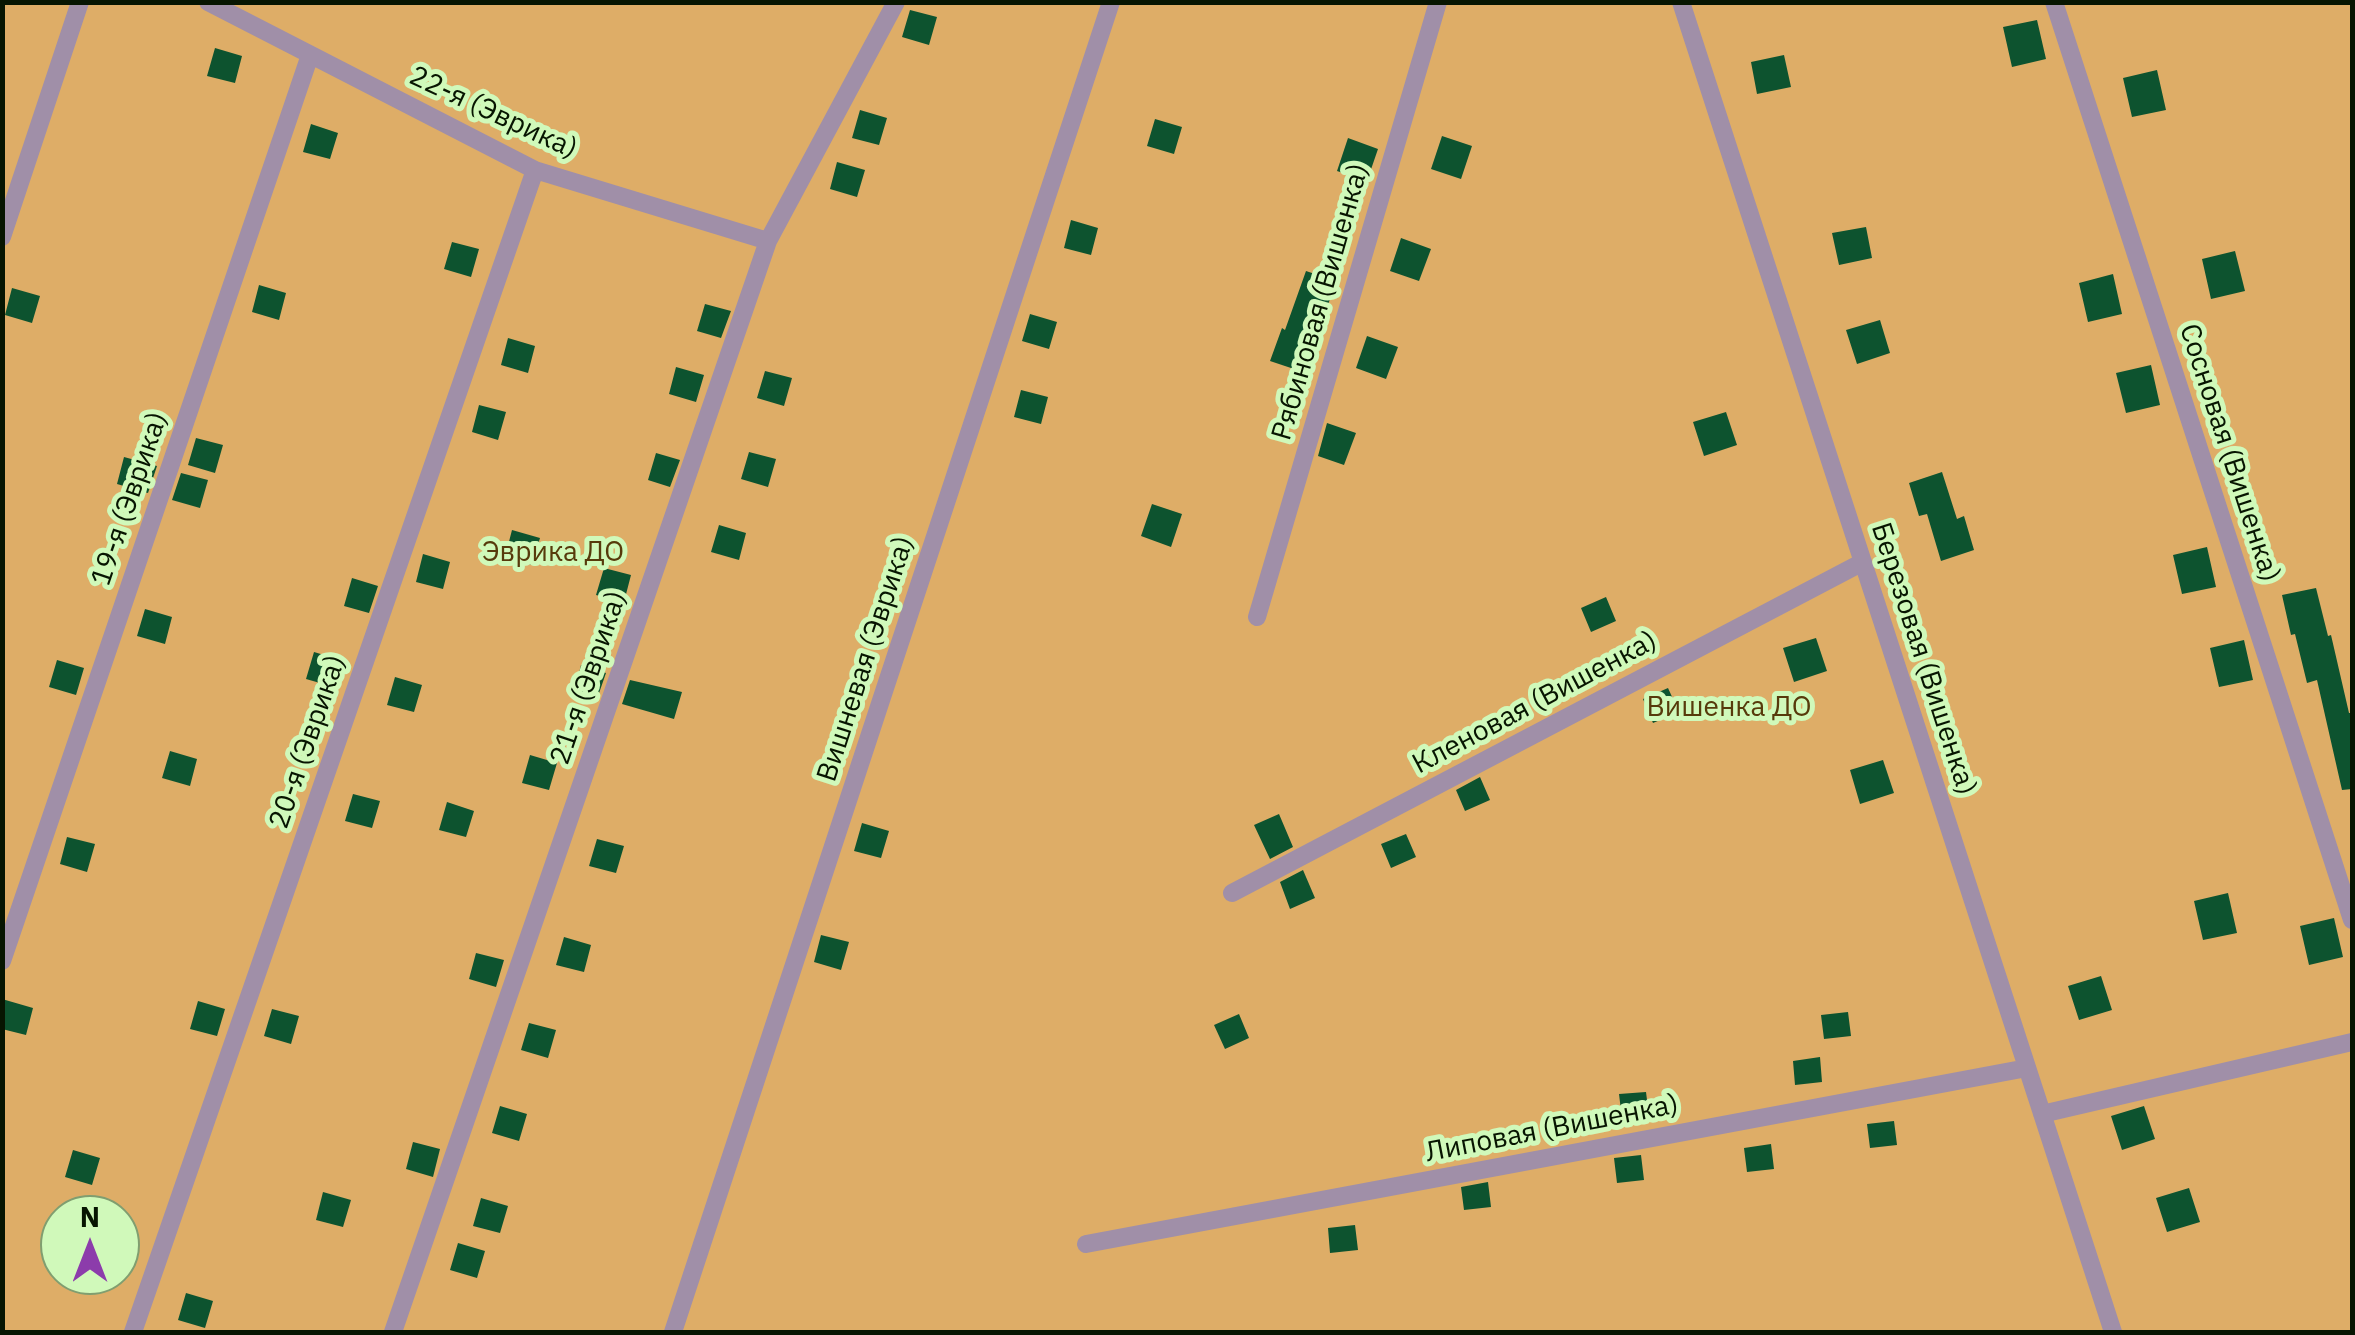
<!DOCTYPE html>
<meta charset="utf-8">
<style>
body{margin:0}
#map{position:relative;width:2355px;height:1335px;overflow:hidden;background:#d0f9ba;font-family:"IBM Plex Sans",sans-serif}
canvas{display:block}
.frame{position:absolute;inset:0;border:5px solid #071501;pointer-events:none}
.north{position:absolute;left:40px;top:1195px;width:100px;height:100px;box-sizing:border-box;background:#d0f9ba;border:2px solid #809e70;border-radius:50%;rotate:0deg;font-size:28px;font-weight:700;line-height:40px;text-align:center;color:#071501}
.north::after{content:'';display:block;margin:auto;width:35px;height:45px;background:#8c3cab;clip-path:polygon(50% 0,100% 100%,50% 72%,0 100%)}
</style>
<div id="map">
<canvas width="2355" height="1335"></canvas>
<div class="frame"></div>
<div class="north">N</div>
</div>
<script>
const ctx = document.querySelector('canvas').getContext('2d');
ctx.lineJoin = 'round';
function fillPath(path, color) {
  ctx.fillStyle = color;
  ctx.fill(path, 'evenodd');
}
function toPath(rows) {
  const path = new Path2D();
  for (const r of rows) {
    path.moveTo(r[0], r[1]);
    for (let i = 2; i < r.length; i += 2) path.lineTo(r[i], r[i + 1]);
  }
  return path;
}
function trace(path, color, width, dash) {
  ctx.strokeStyle = color;
  ctx.lineWidth = width;
  ctx.lineCap = dash ? 'butt' : 'round';
  ctx.setLineDash(dash || []);
  ctx.stroke(path);
}
function drawText(font, color, halo, rows, align = 'center') {
  ctx.font = font + ' "IBM Plex Sans",sans-serif';
  ctx.lineWidth = 10;
  ctx.setLineDash([]);
  ctx.textBaseline = 'middle';
  ctx.strokeStyle = halo;
  ctx.fillStyle = color;
  for (const [text, x, y, turn = 0] of rows) {
    ctx.save();
    ctx.translate(x, y);
    ctx.rotate((+turn || 0) * Math.PI / 180);
    ctx.textAlign = isNaN(turn) ? turn : align;
    if (halo) ctx.strokeText(text, 0, 0);
    ctx.fillText(text, 0, 0);
    ctx.restore();
  }
}
fillPath(toPath([
 [3,3,2352,3,2352,1332,3,1332],
 [60,1215,120,1215,120,1275,60,1275]
]), '#dead67');
fillPath(toPath([
 [910,10,937,17,929,45,902,37],
 [2037,20,2046,59,2012,67,2003,27],
 [215,48,242,56,235,83,207,76],
 [1784,55,1791,87,1757,94,1751,62],
 [2157,70,2166,110,2132,117,2123,78],
 [860,110,887,118,879,145,852,138],
 [1155,119,1182,127,1174,154,1147,146],
 [311,124,338,133,330,159,303,152],
 [1442,136,1472,146,1461,179,1431,169],
 [1348,138,1378,149,1367,181,1337,171],
 [837,162,865,170,857,197,830,189],
 [1071,220,1098,228,1091,255,1064,248],
 [1866,227,1872,258,1839,265,1832,233],
 [1401,238,1431,249,1419,281,1390,271],
 [452,242,479,249,471,277,444,269],
 [2235,251,2245,291,2211,299,2202,259],
 [1306,271,1336,281,1325,314,1321,312,1300,371,1270,361,1282,328,1285,330],
 [2113,274,2122,314,2088,322,2079,283],
 [259,285,286,293,279,320,252,312],
 [12,288,40,296,32,323,5,315],
 [705,304,731,311,721,338,697,331],
 [1030,314,1057,322,1049,349,1022,341],
 [1880,320,1890,353,1857,364,1846,330],
 [1367,336,1398,347,1386,379,1356,368],
 [508,338,535,346,528,373,501,365],
 [2151,365,2160,405,2126,413,2116,373],
 [676,367,704,375,696,402,669,394],
 [765,371,792,378,784,406,757,398],
 [1021,390,1048,397,1041,424,1014,417],
 [479,405,506,412,498,440,472,432],
 [1726,412,1737,445,1704,456,1693,422],
 [1327,423,1356,433,1344,465,1318,456],
 [196,438,223,445,215,473,188,465],
 [749,452,776,459,768,487,741,479],
 [656,453,680,460,670,487,648,480],
 [124,457,157,466,148,493,117,484],
 [1942,472,1957,519,1964,516,1974,550,1941,561,1927,514,1919,516,1909,483],
 [181,473,208,480,200,508,172,500],
 [1152,504,1182,514,1171,547,1141,536],
 [719,525,746,533,739,560,711,552],
 [512,530,540,538,532,565,505,557],
 [2207,547,2216,587,2182,594,2173,555],
 [423,554,450,562,443,589,416,582],
 [604,568,631,575,624,602,596,595],
 [352,578,378,586,369,613,344,606],
 [2316,588,2328,636,2331,635,2349,713,2352,713,2352,789,2342,790,2317,680,2307,683,2295,634,2291,635,2282,595],
 [1606,597,1616,621,1591,632,1581,608],
 [145,609,172,617,165,644,137,636],
 [1816,638,1827,671,1794,682,1783,648],
 [2244,640,2253,680,2219,687,2210,648],
 [314,652,341,660,334,687,306,679],
 [57,660,84,668,76,695,49,687],
 [581,665,606,673,597,699,574,693],
 [395,677,422,685,414,712,387,705],
 [630,680,682,692,674,719,622,704],
 [1668,688,1679,712,1653,723,1643,699],
 [170,751,197,759,190,786,162,778],
 [530,755,557,763,549,790,522,783],
 [1883,760,1894,793,1860,804,1850,770],
 [1480,777,1490,800,1465,811,1456,790],
 [353,794,380,801,372,828,345,821],
 [447,802,474,811,466,837,439,830],
 [1279,814,1293,847,1270,859,1254,825],
 [862,823,889,831,881,858,854,851],
 [1406,834,1416,857,1391,868,1381,844],
 [67,837,95,844,87,872,60,864],
 [597,839,624,846,616,873,589,866],
 [1303,870,1315,898,1290,909,1280,882],
 [2228,893,2237,933,2203,940,2194,901],
 [2334,918,2343,957,2309,965,2300,926],
 [821,935,849,942,841,970,814,962],
 [564,937,591,945,584,972,556,965],
 [476,953,504,960,496,987,469,979],
 [2101,976,2112,1010,2079,1020,2068,986],
 [2,999,33,1008,26,1035,2,1029],
 [198,1001,225,1009,217,1036,190,1029],
 [272,1009,299,1016,291,1044,264,1036],
 [1848,1012,1851,1036,1824,1039,1821,1015],
 [1239,1014,1249,1038,1225,1049,1214,1025],
 [529,1023,556,1030,548,1058,521,1050],
 [1820,1057,1822,1082,1795,1085,1793,1061],
 [1646,1092,1649,1116,1622,1119,1619,1094],
 [500,1106,527,1114,519,1141,492,1133],
 [2144,1106,2155,1139,2122,1150,2111,1116],
 [1894,1121,1897,1145,1870,1148,1867,1124],
 [413,1142,440,1149,433,1177,406,1169],
 [1771,1144,1774,1169,1747,1172,1744,1148],
 [73,1150,100,1158,92,1185,65,1177],
 [1641,1155,1644,1180,1617,1183,1614,1158],
 [1488,1182,1491,1207,1464,1210,1461,1187],
 [2189,1188,2200,1222,2167,1232,2156,1198],
 [323,1192,351,1200,343,1227,316,1220],
 [481,1198,508,1206,500,1233,473,1226],
 [1355,1225,1358,1250,1330,1253,1328,1228],
 [458,1243,485,1251,477,1278,450,1270],
 [186,1293,213,1301,205,1328,178,1320]
]), '#0d532f');
trace(toPath([
 [208,2,535,170,768,241],
 [1681,2,2113,1332],
 [2054,2,2352,920],
 [2,237,80,2],
 [1257,617,1438,2],
 [1232,893,1863,562],
 [2,961,310,55],
 [2042,1114,2352,1042],
 [1086,1244,2027,1068],
 [133,1332,535,170],
 [393,1332,768,241,896,2],
 [673,1332,1111,2]
]), '#a08fa8', 18);
drawText('28px', '#071501', '#d0f9ba', [
 ["22-я (Эврика)",493,113,25],
 ["Рябиновая (Вишенка)",1321,302,-74],
 ["Сосновая (Вишенка)",2229,453,72],
 ["19-я (Эврика)",130,499,-71],
 ["Вишневая (Эврика)",866,659,-72],
 ["Березовая (Вишенка)",1923,659,72],
 ["21-я (Эврика)",589,678,-71],
 ["Кленовая (Вишенка)",1535,703,-28],
 ["20-я (Эврика)",308,742,-71],
 ["Липовая (Вишенка)",1552,1129,-11]
]);
drawText('28px', '#573a0b', '#d0f9ba', [
 ["Эврика ДО",553,553],
 ["Вишенка ДО",1729,708]
]);
</script>
